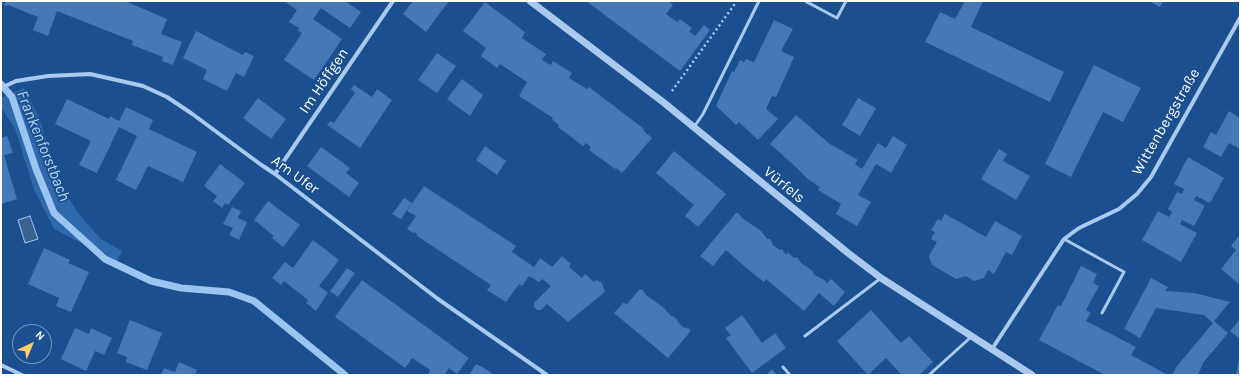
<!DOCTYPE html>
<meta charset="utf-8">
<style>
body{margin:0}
#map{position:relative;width:1241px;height:376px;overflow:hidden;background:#1b4f8f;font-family:Karla,sans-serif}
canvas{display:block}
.frame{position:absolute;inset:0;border:2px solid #fff;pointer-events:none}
.north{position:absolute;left:12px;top:324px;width:40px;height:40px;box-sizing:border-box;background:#1b4f8f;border:1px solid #7695bc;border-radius:50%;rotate:44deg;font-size:11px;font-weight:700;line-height:16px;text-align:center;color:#fff}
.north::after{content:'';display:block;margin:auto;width:14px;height:18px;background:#ffd166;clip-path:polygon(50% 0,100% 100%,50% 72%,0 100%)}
</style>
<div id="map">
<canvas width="1241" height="376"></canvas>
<div class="frame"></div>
<div class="north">N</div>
</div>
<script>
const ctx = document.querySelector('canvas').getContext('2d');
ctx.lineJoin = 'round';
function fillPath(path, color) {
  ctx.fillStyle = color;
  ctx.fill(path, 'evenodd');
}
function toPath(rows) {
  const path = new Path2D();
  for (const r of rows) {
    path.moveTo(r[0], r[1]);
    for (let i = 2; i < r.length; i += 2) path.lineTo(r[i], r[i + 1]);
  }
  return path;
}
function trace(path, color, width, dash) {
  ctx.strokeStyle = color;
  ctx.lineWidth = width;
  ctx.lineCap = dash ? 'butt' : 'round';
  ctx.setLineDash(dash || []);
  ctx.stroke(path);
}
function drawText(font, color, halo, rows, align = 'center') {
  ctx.font = font + ' Karla,sans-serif';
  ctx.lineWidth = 3.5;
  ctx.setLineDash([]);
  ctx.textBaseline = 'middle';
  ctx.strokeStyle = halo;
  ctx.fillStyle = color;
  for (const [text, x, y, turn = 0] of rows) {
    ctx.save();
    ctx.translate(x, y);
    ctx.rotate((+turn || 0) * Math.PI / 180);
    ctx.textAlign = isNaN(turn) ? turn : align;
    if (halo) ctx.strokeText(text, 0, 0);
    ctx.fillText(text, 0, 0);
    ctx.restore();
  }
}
fillPath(toPath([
 [24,88,39,118,62,187,78,213,101,239,122,251,117,261,54,229,35,192,15,129,1,107,1,98]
]), '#2e69ad');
const water = toPath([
 [30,216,38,239,25,243,18,220,30,216]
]);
fillPath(water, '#3c6290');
trace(water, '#9cc4f0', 1);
trace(toPath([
 [1,84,12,97,36,169,54,213,105,259,151,281,181,288,229,292,254,301,345,375]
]), '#9cc4f0', 7);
fillPath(toPath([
 [6,1,125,1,167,19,161,34,182,42,173,65,162,61,163,57,132,45,133,41,57,11,48,36,33,30,38,17,8,5,7,6,4,5],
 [284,1,345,1,361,12,350,28,321,8,313,19,342,39,314,80,284,60,302,33,298,31,299,28,289,22,297,10],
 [413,1,449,1,426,32,403,14],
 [586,1,668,1,673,5,666,14,677,22,680,19,692,28,689,31,695,36,704,25,710,30,680,71],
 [965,1,983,1,971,27,1064,72,1050,102,925,42,940,12,955,19],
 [1149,1,1163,1,1160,7],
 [485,2,525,32,522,38,546,54,542,60,551,65,553,61,572,73,569,78,587,89,589,87,644,129,643,130,652,138,622,173,616,168,615,169,589,150,591,147,586,143,583,146,558,127,559,125,552,120,553,118,519,96,527,82,500,64,497,68,481,56,486,48,463,31],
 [774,20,793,29,781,51,794,57,776,97,772,96,766,109,778,119,758,140,739,122,736,125,716,106,732,71,734,72,740,60,744,62,746,59,754,62],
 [196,31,243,55,245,52,254,56,244,77,236,73,227,91,203,79,207,70,183,58],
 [437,53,456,66,437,93,418,80],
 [1094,65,1141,88,1123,122,1103,112,1071,177,1045,164],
 [462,79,483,95,470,116,447,99],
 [354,85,372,97,377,89,392,100,360,148,327,125,330,121,334,123,355,93,351,89],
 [258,98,286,119,271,139,243,118],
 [858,98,876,108,860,136,842,125],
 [67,99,109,119,110,116,119,121,126,107,153,120,149,129,197,152,183,182,148,166,136,190,116,180,137,136,119,127,97,173,79,165,91,141,55,124],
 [1229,111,1240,118,1240,149,1229,143,1221,157,1203,147,1211,132,1216,135],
 [796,115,830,144,858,160,855,164,862,169,878,143,886,148,893,136,907,145,891,173,876,164,858,195,871,202,857,226,836,214,841,204,818,190,820,187,809,180,797,168,770,144],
 [7,136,13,153,4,155,17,199,1,204,1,138],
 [485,146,506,161,497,175,476,160],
 [321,147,350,168,346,173,359,183,349,197,307,166],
 [999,149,1007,154,1003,161,1030,176,1016,200,981,179],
 [674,151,726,194,698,227,685,216,694,205,656,173],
 [1188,157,1224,178,1210,203,1196,196,1194,200,1205,206,1194,226,1182,220,1180,224,1197,233,1181,262,1142,240,1158,211,1169,217,1172,212,1168,209,1177,192,1182,194,1184,189,1174,184],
 [220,164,245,183,228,205,225,203,222,208,213,201,217,196,204,186],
 [424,186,516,246,512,252,534,267,540,258,552,267,562,256,571,264,569,267,582,278,585,274,594,282,596,280,602,283,605,292,568,322,547,304,541,310,537,310,534,307,534,303,551,286,542,279,539,282,529,276,522,286,519,284,506,302,487,290,491,285,417,236,416,232,413,233,407,229,416,216,407,211],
 [404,198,412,203,401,219,392,214],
 [268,201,300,225,283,247,272,238,274,236,254,220],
 [232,207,241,211,238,218,247,222,239,240,229,235,233,228,223,224],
 [736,213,738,213,742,218,761,231,767,239,770,239,773,245,780,250,782,249,786,255,788,252,794,258,797,257,801,263,813,271,813,274,826,281,826,284,831,279,845,292,834,306,819,293,804,311,766,279,764,282,751,272,726,250,713,266,700,256],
 [945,214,986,237,995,221,1022,236,1012,255,1006,252,994,274,988,270,984,278,974,281,966,276,956,279,932,265,929,256,937,242,931,239,935,232,931,230,938,219,941,221],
 [1240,234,1240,285,1221,269,1236,250,1231,246],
 [313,240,339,260,319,286,328,293,316,311,306,303,308,300,284,281,281,285,272,278,285,262,293,268],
 [44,248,70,260,68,263,89,272,71,312,56,306,59,298,28,284],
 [1081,266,1097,274,1093,283,1099,286,1086,310,1091,313,1086,321,1136,347,1131,355,1168,375,1105,375,1039,340,1058,305,1061,306],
 [347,268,355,273,338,297,330,291],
 [1151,278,1168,287,1165,291,1194,293,1230,302,1214,321,1228,333,1203,363,1198,375,1172,375,1177,366,1213,323,1204,315,1156,308,1140,338,1124,329],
 [362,280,469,358,457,374,449,368,444,375,428,375,430,370,412,358,405,368,335,317],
 [642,289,646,295,664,308,671,316,673,316,677,319,677,321,683,327,690,329,690,332,668,358,614,313,623,303,627,304,639,290],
 [871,310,901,343,909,336,933,362,919,375,902,375,886,358,868,375,837,341],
 [742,315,762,343,775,333,786,348,752,373,726,338,731,335,725,328],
 [1240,319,1240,339,1230,331],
 [130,320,162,333,147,370,126,362,127,357,117,353],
 [75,328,89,334,91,328,112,338,104,355,95,351,86,371,61,359],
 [1239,359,1240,375,1236,375],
 [179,362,197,370,195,375,161,375,164,368,175,372],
 [476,364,484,368,494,375,469,375],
 [772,369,777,375,766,375]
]), '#4478b7');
trace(toPath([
 [672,91,737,1]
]), '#a9c9ee', 2.5, [2, 3]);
trace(toPath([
 [805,1,837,18,846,1],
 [694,127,703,114,759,1],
 [1064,239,1124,272,1102,313],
 [805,336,881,278],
 [783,367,790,375],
 [929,375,971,337]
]), '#a9c9ee', 3);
trace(toPath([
 [1,88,16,81,48,76,90,74,143,86,167,97,191,113,260,164,275,174,438,299,547,375],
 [275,174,393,1],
 [992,349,1064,239,1079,228,1119,209,1137,194,1151,177,1240,18],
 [1,365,22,375]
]), '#a9c9ee', 4);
trace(toPath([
 [530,1,663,102,848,253,881,278,1032,375]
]), '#a9c9ee', 7);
drawText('15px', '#fff', '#1b4f8f', [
 ["Im Höffgen",324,81,-56],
 ["Wittenbergstraße",1166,122,-60],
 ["Am Ufer",295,175,36],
 ["Vürfels",784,185,39]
]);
drawText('italic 16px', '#b5d3f5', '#1b4f8f', [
 ["Frankenforstbach",43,146,68]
]);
</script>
